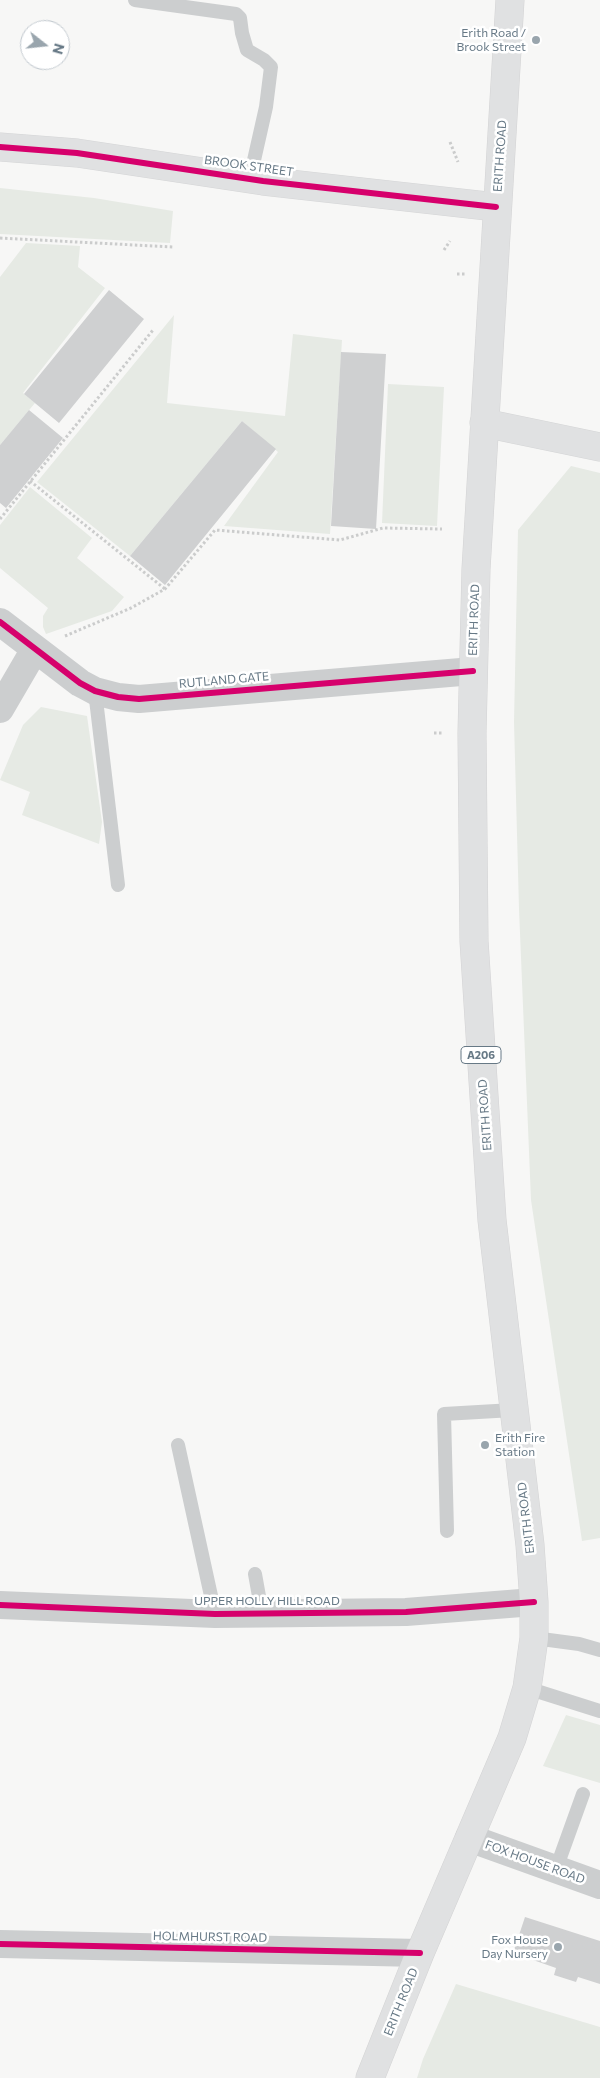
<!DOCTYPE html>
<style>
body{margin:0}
#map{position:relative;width:600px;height:2078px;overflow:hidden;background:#f7f7f6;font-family:Commissioner,sans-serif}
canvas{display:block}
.north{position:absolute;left:20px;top:20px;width:50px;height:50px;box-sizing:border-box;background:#fff;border:1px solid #c2c9cf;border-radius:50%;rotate:106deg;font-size:14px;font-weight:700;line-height:20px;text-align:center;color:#677986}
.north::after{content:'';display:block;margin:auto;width:18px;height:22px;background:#99a5ad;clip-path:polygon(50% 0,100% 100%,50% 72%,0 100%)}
</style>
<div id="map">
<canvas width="600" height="2078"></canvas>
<div class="north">N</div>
</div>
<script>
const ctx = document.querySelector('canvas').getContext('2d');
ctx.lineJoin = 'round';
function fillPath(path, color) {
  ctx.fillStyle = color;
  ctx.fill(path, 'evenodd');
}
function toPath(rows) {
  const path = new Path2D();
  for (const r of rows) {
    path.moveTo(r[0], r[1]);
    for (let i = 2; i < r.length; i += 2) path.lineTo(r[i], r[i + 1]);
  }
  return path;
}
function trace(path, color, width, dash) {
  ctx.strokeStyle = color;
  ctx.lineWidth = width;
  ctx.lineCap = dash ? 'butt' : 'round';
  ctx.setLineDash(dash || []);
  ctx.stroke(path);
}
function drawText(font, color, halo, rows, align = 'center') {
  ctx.font = font + ' Commissioner,sans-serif';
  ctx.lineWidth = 5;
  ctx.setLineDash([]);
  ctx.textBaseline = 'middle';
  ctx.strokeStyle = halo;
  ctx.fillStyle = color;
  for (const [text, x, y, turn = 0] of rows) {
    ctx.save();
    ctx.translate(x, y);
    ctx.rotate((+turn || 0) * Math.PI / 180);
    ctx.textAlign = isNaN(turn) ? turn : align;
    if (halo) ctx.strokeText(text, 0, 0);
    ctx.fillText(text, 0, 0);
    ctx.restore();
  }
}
fillPath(toPath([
 [0,188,94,198,173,211,170,243,0,234],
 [26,243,80,246,78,267,105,288,23,393,35,403,0,445,0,277],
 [174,315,167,403,285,416,293,334,342,340,330,534,224,526,278,452,242,421,130,556,37,482],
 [388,384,444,387,437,526,382,523],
 [571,466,600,473,600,1538,582,1541,531,1200,519,909,514,722,518,530],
 [30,487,92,538,77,558,124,597,112,611,46,634,43,627,43,616,48,608,0,568,0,525],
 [41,707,87,716,102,822,99,844,22,815,30,792,0,780,23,725],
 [566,1715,600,1725,600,1783,543,1766],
 [456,1984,600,2027,600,2078,417,2078,423,2059]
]), '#e6eae4');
fillPath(toPath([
 [109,290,144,319,59,423,24,394],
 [341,352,386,354,376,529,331,526],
 [29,410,63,438,6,508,0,503,0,445],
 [242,421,276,449,165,585,130,556],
 [525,1917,600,1941,600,1984,578,1977,576,1982,554,1975,556,1968,513,1953]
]), '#cfd0d1');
const secondary = toPath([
 [0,147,77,153,263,181,496,207],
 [484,423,600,447]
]);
const primary = toPath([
 [370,2078,420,1953,512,1738,527,1688,534,1638,534,1602,530,1545,492,1220,474,941,472,733,476,569,510,0]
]);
trace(secondary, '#d4d5d6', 29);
trace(primary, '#d3d3d4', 29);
trace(toPath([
 [450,142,458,162],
 [0,238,173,247],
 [444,250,450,241],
 [457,274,466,274],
 [30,481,165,589],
 [0,519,153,330],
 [65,636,131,608,165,589,215,530,340,540,383,528,442,529],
 [434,733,442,733]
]), '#cbcccc', 3, [2.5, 2.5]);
trace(toPath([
 [135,0,236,14,240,18,242,33,247,50,264,60,271,67,266,107,250,178],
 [95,691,118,885],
 [178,1445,215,1614],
 [447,1531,444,1414,513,1410],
 [255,1574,262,1613],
 [534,1638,579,1644,600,1650],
 [527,1688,600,1711],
 [556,1869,583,1794]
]), '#cccecf', 14);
trace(toPath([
 [0,622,80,683,95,691,118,697,139,699,473,671],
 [0,709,35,649],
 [0,1605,215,1614,406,1612,534,1602],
 [469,1838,600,1885],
 [0,1944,420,1953]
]), '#cccecf', 28);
trace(secondary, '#e0e1e2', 28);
trace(primary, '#e0e1e2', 28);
trace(toPath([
 [0,147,77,153,263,181,496,207],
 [0,622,80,683,95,691,118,697,139,699,473,671],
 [0,1605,215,1614,406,1612,534,1602],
 [0,1944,420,1953]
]), '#d6006c', 6);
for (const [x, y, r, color] of [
 [536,40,5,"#99a5ad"],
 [485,1445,5,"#99a5ad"],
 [558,1947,5,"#99a5ad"]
]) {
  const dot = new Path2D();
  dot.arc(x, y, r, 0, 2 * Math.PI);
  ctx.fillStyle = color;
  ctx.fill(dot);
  trace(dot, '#fff', 2);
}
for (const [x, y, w] of [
 [481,1055,40]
]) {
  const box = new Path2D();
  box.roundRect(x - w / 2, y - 8.5, w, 17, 4);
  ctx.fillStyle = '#fff';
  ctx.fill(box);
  trace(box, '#677986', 1);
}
drawText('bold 11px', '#677986', null, [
 ["A206",481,1055]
]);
drawText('12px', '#677986', '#fff', [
 ["Erith Road /",526,33],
 ["Brook Street",526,47],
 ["Erith Fire",495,1438,"left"],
 ["Station",495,1452,"left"],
 ["Fox House",548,1940],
 ["Day Nursery",548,1954]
], 'right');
drawText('12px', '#677986', '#fff', [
 ["ERITH ROAD",500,156,-86],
 ["BROOK STREET",249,166,8],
 ["ERITH ROAD",474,620,-88],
 ["RUTLAND GATE",224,680,-5],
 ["ERITH ROAD",485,1115,-94],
 ["ERITH ROAD",526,1518,-97],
 ["UPPER HOLLY HILL ROAD",267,1601],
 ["FOX HOUSE ROAD",535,1862,20],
 ["HOLMHURST ROAD",210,1937,1],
 ["ERITH ROAD",401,2002,-68]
]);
</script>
